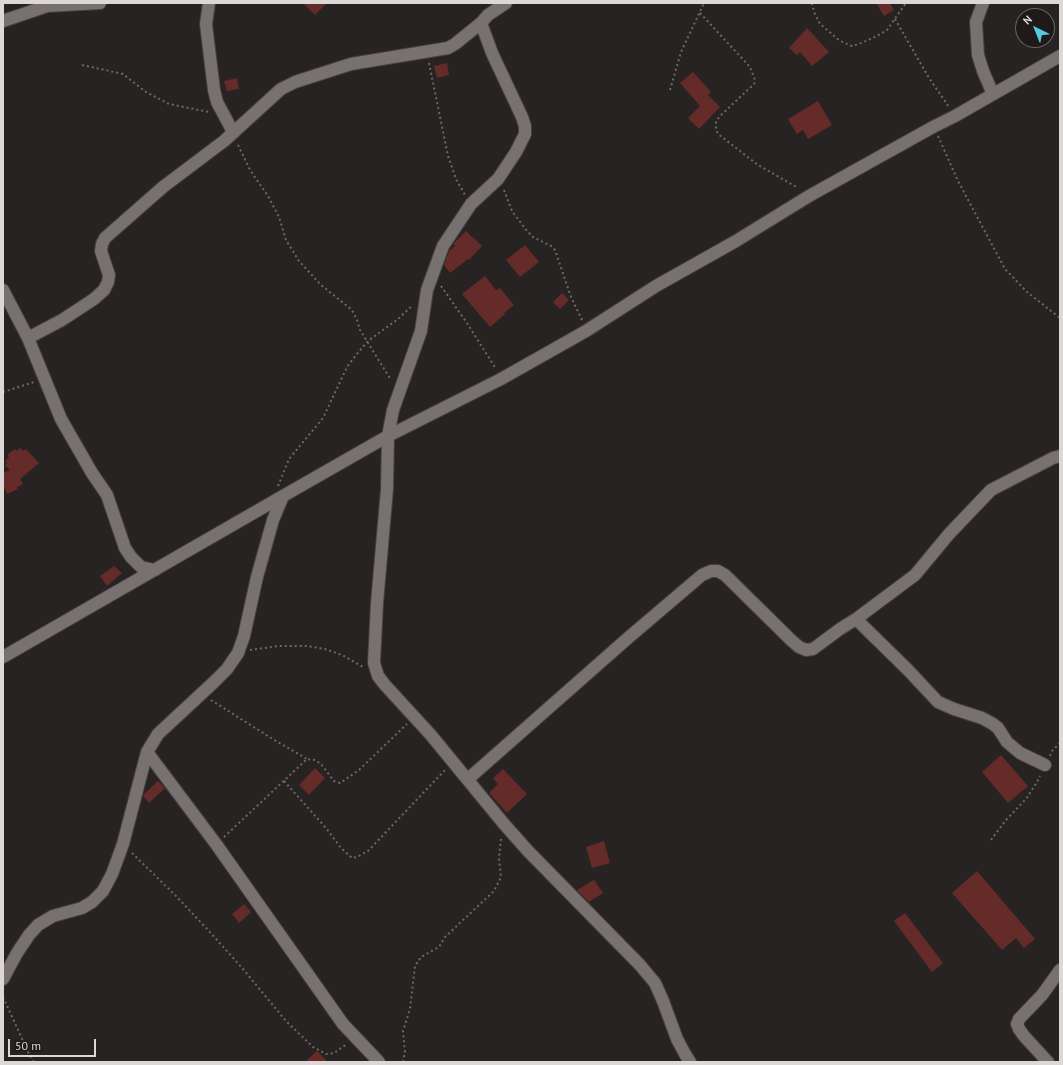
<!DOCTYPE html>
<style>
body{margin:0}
#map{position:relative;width:1063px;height:1065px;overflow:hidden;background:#282323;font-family:"PT Sans",sans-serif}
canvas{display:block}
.frame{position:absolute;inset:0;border:4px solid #dbd8d7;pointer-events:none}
.north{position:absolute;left:1015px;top:8px;width:40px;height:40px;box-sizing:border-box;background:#1f1a19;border:1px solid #6a6665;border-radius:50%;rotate:317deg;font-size:11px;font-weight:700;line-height:16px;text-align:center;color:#dbd8d7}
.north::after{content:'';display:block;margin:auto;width:14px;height:18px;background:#55cadf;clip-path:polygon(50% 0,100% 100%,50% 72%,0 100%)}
.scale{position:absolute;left:8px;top:1039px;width:88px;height:18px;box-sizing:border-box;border:2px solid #dbd8d7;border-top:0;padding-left:5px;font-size:12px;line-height:14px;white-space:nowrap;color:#dbd8d7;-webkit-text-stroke:3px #1f1a19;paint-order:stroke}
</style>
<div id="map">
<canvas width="1063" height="1065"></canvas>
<div class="frame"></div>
<div class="north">N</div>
<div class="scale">50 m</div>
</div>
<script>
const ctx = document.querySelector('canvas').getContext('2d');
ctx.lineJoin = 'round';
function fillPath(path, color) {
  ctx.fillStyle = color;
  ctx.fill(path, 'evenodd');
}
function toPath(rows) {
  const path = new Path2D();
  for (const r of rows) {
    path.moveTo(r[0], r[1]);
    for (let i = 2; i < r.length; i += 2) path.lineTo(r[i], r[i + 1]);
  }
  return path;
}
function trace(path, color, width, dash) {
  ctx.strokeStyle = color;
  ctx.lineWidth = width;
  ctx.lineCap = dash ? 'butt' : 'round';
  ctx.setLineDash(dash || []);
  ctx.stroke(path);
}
fillPath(toPath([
 [303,3,327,3,315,15],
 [876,3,890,3,894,10,884,16],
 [807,28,829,52,812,66,800,52,797,55,789,48],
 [447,63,449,75,437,78,434,66],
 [693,72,711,92,708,95,720,107,699,129,688,118,700,106,680,83],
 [237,78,239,89,227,91,224,81],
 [818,101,832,125,808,139,803,130,797,134,788,119],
 [466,231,482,246,469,260,468,259,450,273,444,265,449,251,455,246,453,244],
 [525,245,539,262,520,277,506,260],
 [485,276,496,290,500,288,514,305,504,313,505,314,490,327,462,294],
 [562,293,569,300,560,309,553,302],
 [20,448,23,451,26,449,39,463,20,479,23,484,17,487,18,489,7,494,3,484,3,473,10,470,5,465,7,463,5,461,9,457,7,455,15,449,16,451],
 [114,566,122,573,107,586,100,576],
 [1001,755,1028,786,1008,803,982,772],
 [315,768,325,778,309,795,299,785],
 [503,769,527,794,507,813,489,793,498,784,493,778],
 [158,781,165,788,149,803,143,796,144,794],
 [604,841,610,863,592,868,586,847],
 [977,871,1035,939,1024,948,1016,938,1002,950,952,893],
 [594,880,603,893,589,902,577,890],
 [244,904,251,912,239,923,232,914],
 [905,913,943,963,932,972,894,921],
 [317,1051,328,1062,305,1062]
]), '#642b28');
const minor = toPath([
 [209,3,206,24,214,90,217,102,233,132],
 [506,3,488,15,481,23,492,53,522,117,525,126,525,134,516,152,498,179,471,204,443,246,427,290,421,331,393,410,388,436,387,489,377,603,374,663,378,676,385,685,430,734,504,824,528,851,640,965,655,983,663,1001,677,1039,685,1054,690,1062],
 [983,3,976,22,978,55,983,71,993,94],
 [3,21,47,6,100,3],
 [3,290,28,338,61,419,92,473,107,495,125,548,131,557,141,567,155,570],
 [28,338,62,320,94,299,104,290,108,282,109,275,101,251,102,244,105,238,163,187,224,141,281,89,295,82,351,64,448,48,455,44,481,23],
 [856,619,908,670,938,702,954,709,982,718,993,724,998,728,1007,742,1020,753,1045,765],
 [3,657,283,496],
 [147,752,216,844,343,1024,379,1062],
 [468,779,628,638,702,575,711,571,718,571,725,575,791,640,799,647,806,650,813,649,840,629,856,619,915,575,949,534,991,490,1053,458,1060,456],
 [3,979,17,953,29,935,38,925,53,916,82,908,92,902,103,891,112,874,123,844,147,752,158,734,214,682,227,669,238,653,244,636,257,577,273,520,283,496,388,436,501,379,586,331,656,286,736,241,809,196,933,127,955,116,1060,56],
 [1048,1062,1024,1036,1019,1029,1017,1024,1019,1019,1042,995,1060,970]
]);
trace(minor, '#464141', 14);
trace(toPath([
 [812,3,814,12,820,24,840,41,852,46,859,44,877,36,887,30,906,3],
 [700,13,750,67,755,80,754,84,719,117,716,122,716,129,718,134,758,165,798,188],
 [895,19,929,78,949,107],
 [429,63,448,156,456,179,465,195],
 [82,65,123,74,146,92,169,104,209,112],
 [670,90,681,52,704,3],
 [938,136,958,181,1005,269,1027,292,1060,318],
 [238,145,250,170,268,196,279,217,286,240,299,261,321,285,352,310,357,320,360,330,391,380],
 [504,190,512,211,527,231,533,237,551,246,555,250,571,297,582,320],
 [441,286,467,323,496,369],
 [3,392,34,382],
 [278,486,289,459,323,418,347,367,356,355,368,341,398,319,413,305],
 [250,650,279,646,307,646,325,649,342,655,363,667],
 [211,700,271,738,307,759],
 [1050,756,1052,751,1060,743],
 [284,781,326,828,341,848,352,858,357,857,368,851,445,770],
 [224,837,307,759,315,760,321,764,334,781,340,783,343,781,359,770,407,724],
 [991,840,1006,820,1026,799,1037,782,1040,776],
 [132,853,175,895,208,930,243,969,286,1021,313,1047,326,1054,334,1053,347,1044],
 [3,997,29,1054,34,1062],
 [403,1062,405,1052,403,1031,410,1009,415,966,421,957,439,947,445,937,494,891,501,877,499,858,501,839]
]), '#6d6968', 2, [2, 3]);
trace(minor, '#777170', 12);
</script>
